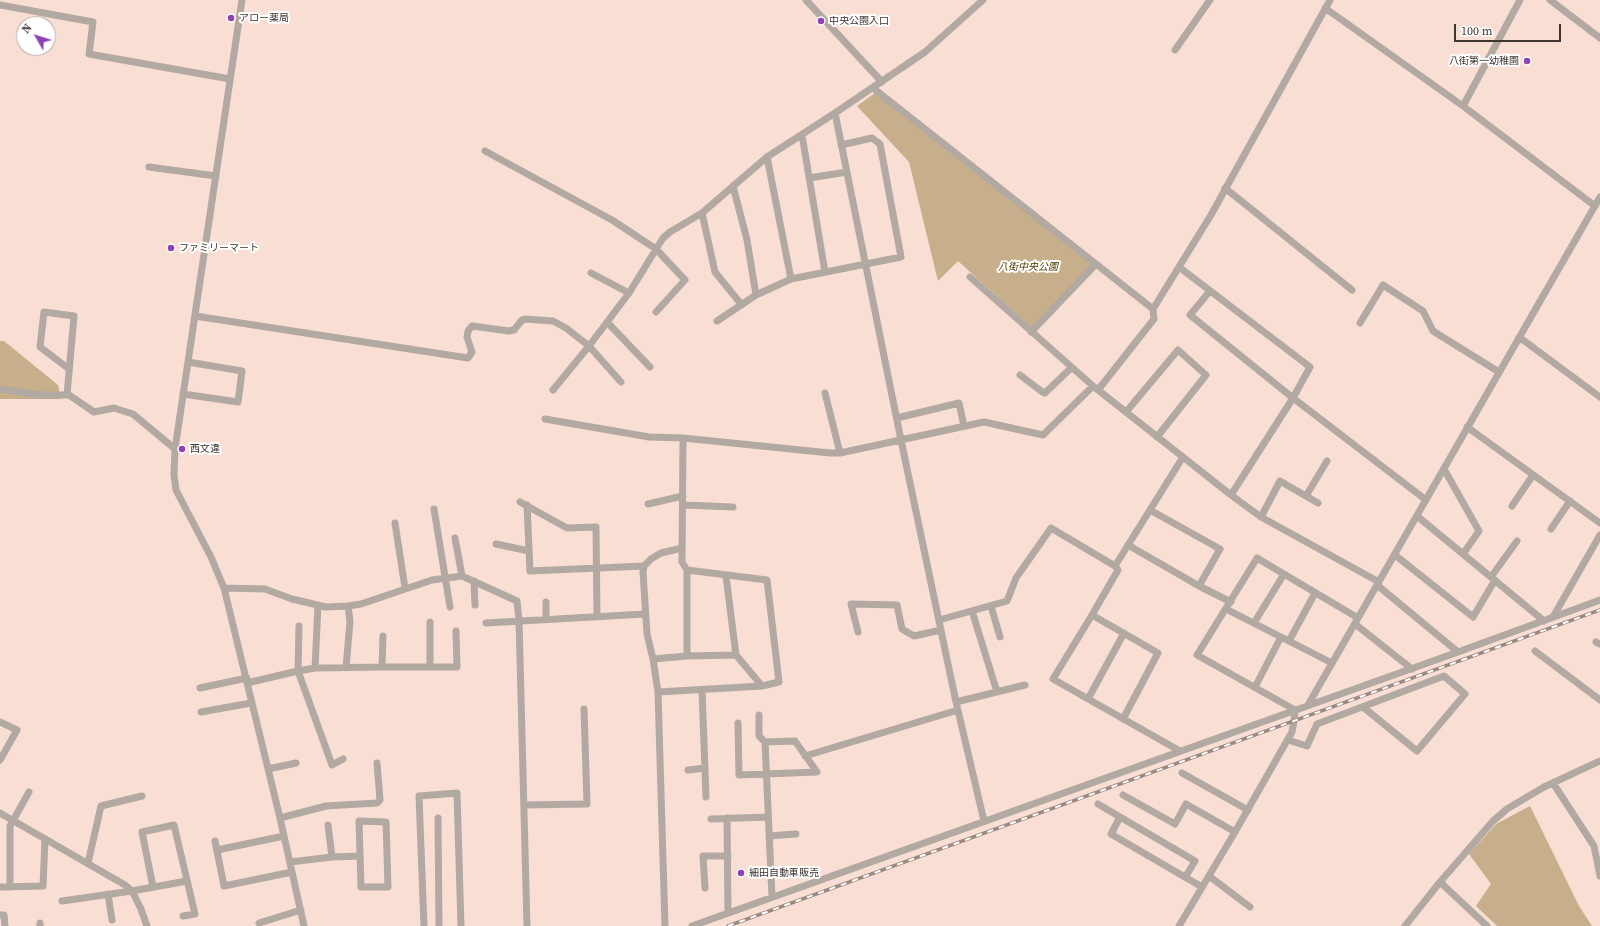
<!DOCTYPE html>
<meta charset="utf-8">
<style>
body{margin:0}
#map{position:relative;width:1600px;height:926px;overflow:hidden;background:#f9ded4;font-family:"Source Serif 4",serif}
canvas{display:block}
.north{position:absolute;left:16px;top:16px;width:40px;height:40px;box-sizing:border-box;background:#fff;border:1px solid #b2aead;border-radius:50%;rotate:309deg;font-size:11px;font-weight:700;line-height:16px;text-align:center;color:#3f3531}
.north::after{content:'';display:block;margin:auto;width:14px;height:18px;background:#8e42b4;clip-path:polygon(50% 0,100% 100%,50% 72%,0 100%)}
.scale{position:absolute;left:1454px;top:24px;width:107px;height:18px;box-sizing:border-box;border:2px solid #3f3531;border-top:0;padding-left:5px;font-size:12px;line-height:14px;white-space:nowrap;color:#3f3531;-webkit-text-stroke:3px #fff;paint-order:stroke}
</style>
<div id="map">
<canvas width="1600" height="926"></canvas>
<div class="north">N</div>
<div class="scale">100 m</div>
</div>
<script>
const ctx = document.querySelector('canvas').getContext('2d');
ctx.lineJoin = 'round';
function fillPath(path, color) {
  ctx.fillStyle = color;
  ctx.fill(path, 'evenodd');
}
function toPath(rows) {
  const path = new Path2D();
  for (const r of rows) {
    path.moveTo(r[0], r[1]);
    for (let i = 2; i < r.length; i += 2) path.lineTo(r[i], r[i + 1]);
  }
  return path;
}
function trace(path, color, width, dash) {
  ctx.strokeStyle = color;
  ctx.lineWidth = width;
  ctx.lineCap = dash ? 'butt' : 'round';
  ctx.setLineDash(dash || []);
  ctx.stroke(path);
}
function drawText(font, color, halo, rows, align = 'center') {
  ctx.font = font + ' "Source Serif 4","Noto Sans JP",serif';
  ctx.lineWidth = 4;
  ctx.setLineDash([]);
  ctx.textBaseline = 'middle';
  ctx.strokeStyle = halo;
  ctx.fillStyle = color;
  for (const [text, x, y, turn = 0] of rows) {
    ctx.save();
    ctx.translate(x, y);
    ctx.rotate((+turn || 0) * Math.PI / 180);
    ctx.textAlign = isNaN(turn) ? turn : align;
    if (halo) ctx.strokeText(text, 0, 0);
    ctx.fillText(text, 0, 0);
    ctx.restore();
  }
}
fillPath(toPath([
 [875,93,1093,265,1032,328,958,261,938,281,909,162,857,106],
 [0,341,4,341,58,385,61,399,0,399],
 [1530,806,1579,906,1592,926,1497,926,1476,906,1491,884,1469,854,1496,824]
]), '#c6af8a');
trace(toPath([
 [242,0,175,449,174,475,176,490,211,557,224,588,280,818,304,926],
 [806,0,882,82],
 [1550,0,1600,38],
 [0,5,93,22,89,54,230,79],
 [1325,8,1463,106,1595,206],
 [1175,50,1210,0],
 [873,88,1153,309],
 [1463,106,1520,0],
 [835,113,901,440,956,702,984,821],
 [802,135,825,272],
 [485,151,612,220,656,249,685,280,656,312],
 [767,157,791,279],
 [149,167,216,176],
 [809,178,847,172],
 [733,186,747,240,756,295],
 [1225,188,1352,290],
 [702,213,715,272,741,304],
 [1179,267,1310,367,1293,398,1231,495],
 [591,273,629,293],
 [970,277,1093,386,1231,495,1261,517,1379,582],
 [1210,291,1190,315,1293,398,1426,500],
 [195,316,468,358,472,352,467,337,468,331,472,326,509,331,514,330,522,320,526,319,553,321,566,328,589,346,621,382],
 [717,321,756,295,791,279,901,257,880,144,872,138,841,145],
 [607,322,650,367],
 [1360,323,1383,285,1423,311,1433,331,1499,372],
 [1031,332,1096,264],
 [1519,337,1600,397],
 [1020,375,1041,391,1045,393,1071,368],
 [0,389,39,395,69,395,94,412,114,408,133,414,175,449],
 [553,390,589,346,629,293,663,238,670,232,702,213,767,157,835,113,925,52,983,0],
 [1098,390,1154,319,1153,309,1211,215,1330,0],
 [825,393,840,453],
 [183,394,238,402,242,371,188,362],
 [67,395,74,316,44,312,40,347,69,369],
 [1126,412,1178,350,1206,375,1157,437],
 [897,418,959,403,964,426],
 [545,419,649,437,683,438,830,453,840,453,984,422,1043,435,1093,386],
 [1467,427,1600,523],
 [683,438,682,562,687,570,687,656,736,655,762,686],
 [1444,469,1479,531,1463,554],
 [1306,496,1327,461],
 [520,502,567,528,596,527,597,616],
 [648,504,683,496],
 [527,505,530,571,644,566],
 [683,505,733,507],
 [1512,506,1533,475],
 [434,509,450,607],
 [1150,510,1220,549,1199,586],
 [1417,516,1544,621],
 [1261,517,1280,481,1318,503],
 [395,523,405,588],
 [1551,529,1570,501],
 [455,538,462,576],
 [496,544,529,551],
 [1128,545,1199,586,1231,602],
 [1395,555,1473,617,1495,580],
 [726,576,736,655],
 [1491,577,1517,541],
 [474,581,475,605],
 [1377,585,1458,652],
 [224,588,265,589,292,599,326,607,348,606,361,604,432,580,462,576,517,601,519,620,527,926],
 [991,606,1000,637],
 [1226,609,1332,663],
 [972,611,997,692],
 [1092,615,1118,570,1115,566],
 [1553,617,1600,535],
 [546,619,546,602],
 [939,620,1007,601,1016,578,1051,528,1115,566,1183,457],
 [486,623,645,614],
 [1254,623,1284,574],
 [1355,624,1412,669],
 [299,626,298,671,332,765,343,759],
 [858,632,851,604,897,605,902,629,914,636,941,630],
 [1289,641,1315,593],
 [1596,642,1600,644],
 [1535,651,1600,700],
 [653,659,687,656],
 [382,667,457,667,456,631],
 [430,667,430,622],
 [315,668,318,605],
 [346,668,350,621,348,606],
 [247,683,298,671,315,668,382,667,383,636],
 [1255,687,1281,637],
 [200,688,247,678],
 [702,690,706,797],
 [658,692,762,686,779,682,767,580,687,570],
 [1088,699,1124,633],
 [956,702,1025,685],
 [1308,705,1600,197],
 [201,712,251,703],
 [759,715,759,736,765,742,772,897],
 [1123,719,1158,653,1092,615,1053,679,1180,751],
 [0,722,17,730,0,760],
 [738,723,739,775,817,772,795,741,765,742],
 [1288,740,1307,746,1317,724,1444,676,1465,694,1417,751,1363,707],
 [805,756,958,710],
 [268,769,296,763],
 [688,770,705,768],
 [1182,773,1248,810],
 [1553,783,1594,846,1600,876],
 [1123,795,1175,824,1186,804,1235,832],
 [1098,804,1195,861,1186,876],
 [524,805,587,804,584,709],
 [0,813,125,885,132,891,141,909,147,926],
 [1120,817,1111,834,1202,887],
 [280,818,326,806,377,803,380,800,377,763],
 [438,818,439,926],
 [727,818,728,913],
 [711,819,768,817],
 [359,821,386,822,388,887,361,887,359,821],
 [328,825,332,857],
 [769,836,796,834],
 [215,841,224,886,292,872],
 [217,850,284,836],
 [290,862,332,857,360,856],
 [88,863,101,806,142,796],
 [1209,876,1250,907],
 [1440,882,1487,926],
 [0,887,43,886,45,839],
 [10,887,10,826,29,792],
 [153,887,142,832,174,825,195,914,183,916],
 [705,888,703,856,728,856],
 [108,894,112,920],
 [62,901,132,891,187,881],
 [0,915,4,915,5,926],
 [40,923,40,926],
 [259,923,301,910],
 [424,926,419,796,457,793,461,926],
 [665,926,658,692,653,659,647,634,643,572,644,566,651,559,661,553,682,548],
 [692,926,1458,652,1600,600],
 [1179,926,1235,832,1292,732,1294,721,1295,710,1197,655,1257,558,1358,618],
 [1405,926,1440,882,1493,821,1507,809,1544,787,1600,761]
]), '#b2a9a2', 7);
const rail = toPath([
 [728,926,1600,610]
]);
trace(rail, '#9c8982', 3.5);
trace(rail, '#fff', 2, [6]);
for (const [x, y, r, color] of [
 [231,18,4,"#8e42b4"],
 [821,21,4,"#8e42b4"],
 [1527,61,4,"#8e42b4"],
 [171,248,4,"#8e42b4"],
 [182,449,4,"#8e42b4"],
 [741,873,4,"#8e42b4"]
]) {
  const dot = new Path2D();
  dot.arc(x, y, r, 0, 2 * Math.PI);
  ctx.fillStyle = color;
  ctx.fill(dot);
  trace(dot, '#fff', 1.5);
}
drawText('10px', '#3f3531', '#fff', [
 ["アロー薬局",239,18],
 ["中央公園入口",829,21],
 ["八街第一幼稚園",1519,61,"right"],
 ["ファミリーマート",179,248],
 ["西文違",190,449],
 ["細田自動車販売",749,873]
], 'left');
drawText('italic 10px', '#543900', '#fff', [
 ["八街中央公園",1028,267]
]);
</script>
